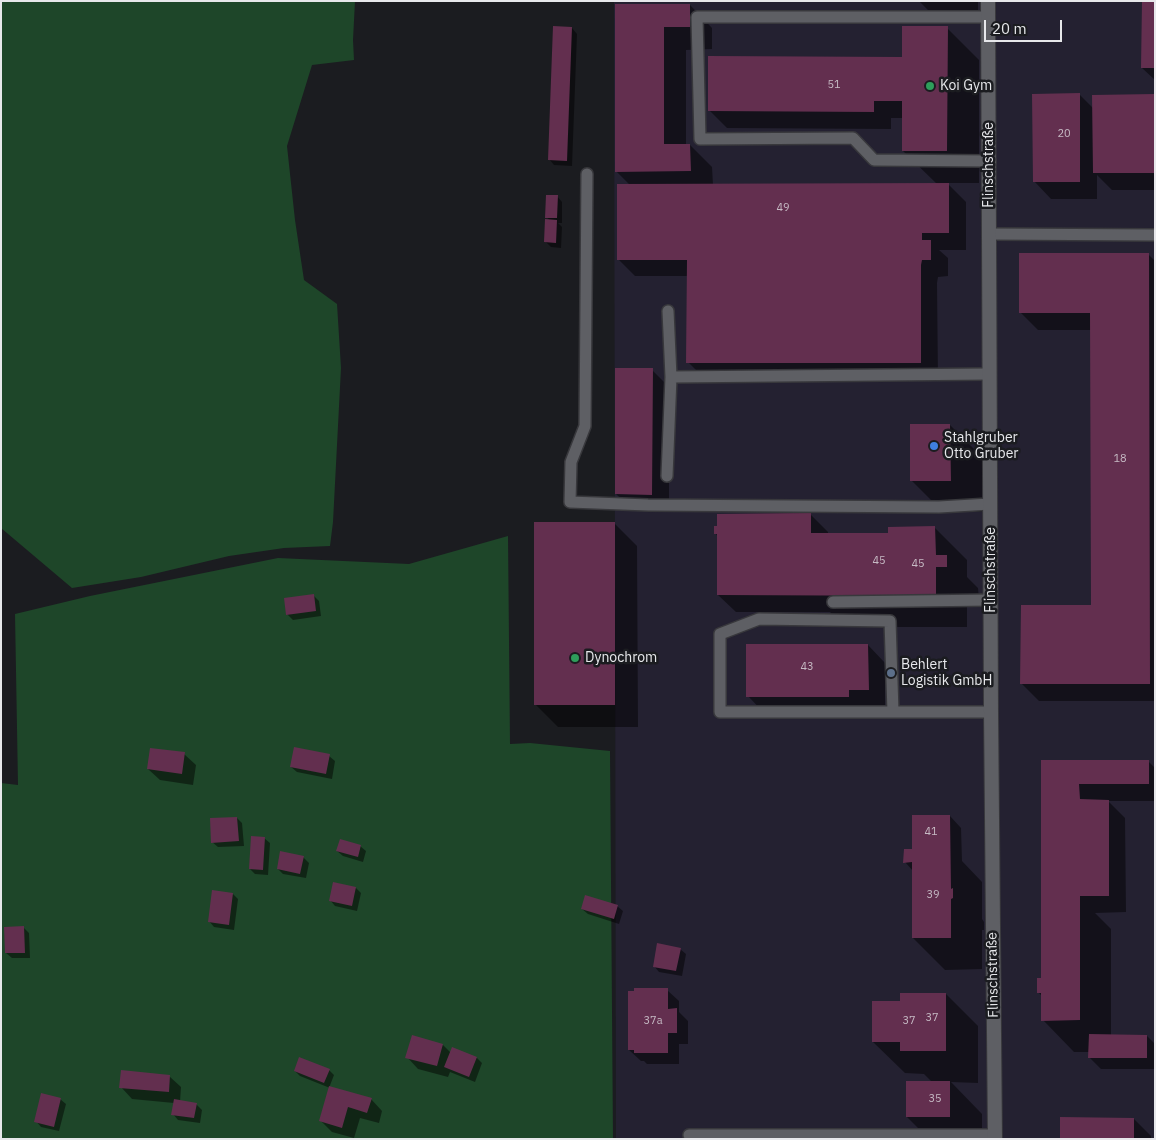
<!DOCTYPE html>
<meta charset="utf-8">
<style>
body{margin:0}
#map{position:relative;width:1156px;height:1140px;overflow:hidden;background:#1b1c20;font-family:"IBM Plex Sans",sans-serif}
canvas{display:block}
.frame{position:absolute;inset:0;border:2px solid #e7e8eb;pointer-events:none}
.scale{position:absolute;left:984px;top:20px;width:78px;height:22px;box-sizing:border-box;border:2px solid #e7e8eb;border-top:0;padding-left:6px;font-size:15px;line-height:18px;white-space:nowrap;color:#e7e8eb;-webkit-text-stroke:4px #1b1c20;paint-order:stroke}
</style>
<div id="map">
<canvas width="1156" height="1140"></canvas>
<div class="frame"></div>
<div class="scale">20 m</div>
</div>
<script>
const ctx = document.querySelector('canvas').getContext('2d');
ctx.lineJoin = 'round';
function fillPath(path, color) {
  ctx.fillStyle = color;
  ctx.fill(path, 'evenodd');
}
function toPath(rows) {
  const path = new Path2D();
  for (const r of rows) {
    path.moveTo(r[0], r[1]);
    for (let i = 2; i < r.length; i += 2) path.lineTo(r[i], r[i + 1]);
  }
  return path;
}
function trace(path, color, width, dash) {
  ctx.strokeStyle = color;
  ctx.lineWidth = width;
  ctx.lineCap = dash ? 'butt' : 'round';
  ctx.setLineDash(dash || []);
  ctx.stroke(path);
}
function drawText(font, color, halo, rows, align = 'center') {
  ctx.font = font + ' "IBM Plex Sans",sans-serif';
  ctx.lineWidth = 5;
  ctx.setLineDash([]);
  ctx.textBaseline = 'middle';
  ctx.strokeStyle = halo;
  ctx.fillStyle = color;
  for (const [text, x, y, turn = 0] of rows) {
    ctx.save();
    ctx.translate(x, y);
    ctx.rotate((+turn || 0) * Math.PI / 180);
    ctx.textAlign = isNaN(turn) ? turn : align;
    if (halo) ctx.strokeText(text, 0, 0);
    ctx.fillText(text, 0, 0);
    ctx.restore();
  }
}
fillPath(toPath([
 [614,1,1155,1,1155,1139,616,1139]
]), '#242131');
fillPath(toPath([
 [1,1,355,1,353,40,354,60,312,65,287,146,295,220,304,280,337,304,341,368,333,522,330,546,284,548,229,556,141,577,72,588,1,528],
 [508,536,510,744,530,743,610,751,613,1139,1,1139,1,783,18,785,15,614,90,596,278,558,409,564]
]), '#1e4629');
fillPath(toPath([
 [919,1,978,1,978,16,934,16],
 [1142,1,1155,1,1155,80,1142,68],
 [616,5,690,5,712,28,712,49,686,50,686,145,690,145,712,167,713,185,937,184,903,151,903,118,891,118,891,129,727,128,710,111,901,59,947,28,979,60,979,183,947,183,966,202,966,250,939,250,948,258,948,276,938,277,937,283,938,380,705,379,688,362,688,276,635,276,618,259,630,185,616,171],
 [572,28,577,34,572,166,554,165,549,159],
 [1080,95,1094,109,1155,96,1155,190,1112,190,1097,175,1097,199,1051,199,1034,181],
 [557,196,562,202,562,223,558,223,562,227,561,248,551,247,546,242,550,221,547,217],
 [1148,254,1155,261,1155,701,1039,701,1022,684,1092,606,1091,330,1038,330,1021,313],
 [652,370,669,387,669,511,634,511,616,494],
 [950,425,982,457,982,512,943,512,911,480],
 [811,515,828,532,828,534,889,534,935,528,967,560,967,577,978,588,979,599,967,599,967,627,845,627,830,612,736,612,718,595,718,537,716,534],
 [614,523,637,546,638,727,558,727,535,704],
 [314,596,319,601,321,616,293,620,287,614],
 [868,645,885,663,885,707,765,714,748,696],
 [184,754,196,765,193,785,160,780,148,769],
 [329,756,335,761,332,779,297,772,291,767],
 [1042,761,1148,761,1155,768,1155,801,1108,801,1125,818,1126,912,1095,913,1111,929,1111,1036,1147,1036,1155,1044,1155,1069,1101,1069,1090,1058,1090,1052,1074,1052,1043,1020,1043,997,1038,992,1042,979],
 [950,816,961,828,962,861,982,882,982,919,984,922,984,930,982,930,982,969,945,970,913,938,913,871,905,862,913,850],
 [237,818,242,823,244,846,218,847,212,842],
 [264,838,270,843,268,875,255,874,250,869],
 [360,846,366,851,363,862,343,856,337,851],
 [303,857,309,863,306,878,283,874,278,869],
 [356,888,361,893,357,911,335,906,330,900],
 [233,894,238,899,234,930,214,927,209,921],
 [617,906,623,911,619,924,588,914,582,909],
 [24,928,29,933,30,958,12,958,6,953],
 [680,949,686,954,682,976,659,972,654,966],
 [667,990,679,1001,679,1012,688,1021,688,1044,679,1044,679,1064,647,1064,644,1061,641,1061,629,1050],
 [946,994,978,1026,978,1083,951,1082,982,1114,982,1139,929,1139,907,1117,932,1082,924,1074,905,1073,873,1042,901,1002],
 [443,1045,451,1053,452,1048,477,1058,482,1063,475,1082,450,1072,448,1077,418,1069,407,1057],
 [329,1070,334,1075,329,1088,371,1099,382,1111,379,1123,360,1118,354,1138,332,1132,320,1120,330,1088,300,1076,295,1071],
 [169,1076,181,1087,180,1102,196,1104,202,1110,200,1123,178,1120,173,1114,174,1103,132,1099,121,1087],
 [60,1099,66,1104,59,1131,41,1127,36,1121],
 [1134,1119,1151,1136,1151,1139,1061,1139]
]), '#0007');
fillPath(toPath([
 [1142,1,1155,1,1155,68,1141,68],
 [615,4,690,4,690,27,664,27,664,144,690,144,691,171,615,172],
 [553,26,572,27,567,161,548,160],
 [902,26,948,26,947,151,902,151,902,101,874,101,874,112,708,111,708,56,902,57],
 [1080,93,1080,182,1033,182,1032,94],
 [1155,94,1155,173,1093,173,1092,95],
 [949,183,949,233,922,233,922,240,931,240,931,260,922,260,921,265,921,363,686,363,687,260,617,260,617,184],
 [546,195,558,195,557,218,545,218],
 [545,219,557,220,556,243,544,242],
 [1019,253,1149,253,1150,684,1020,684,1021,605,1091,605,1090,313,1019,313],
 [615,368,653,368,652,495,615,494],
 [910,424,950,424,951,481,910,481],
 [811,513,811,533,888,533,888,527,935,526,936,555,947,555,947,567,936,567,936,596,717,595,717,534,714,534,714,526,717,526,717,514],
 [534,522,615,522,615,705,534,705],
 [314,594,316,611,286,615,284,598],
 [746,644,868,644,869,690,849,690,849,697,746,697],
 [294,747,330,754,326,774,290,767],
 [150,748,185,752,182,774,147,769],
 [1041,760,1149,760,1149,784,1079,784,1080,799,1109,800,1109,896,1080,896,1080,1020,1041,1021,1041,993,1037,993,1037,978,1041,978],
 [912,815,950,815,951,889,953,888,953,898,951,899,951,938,912,938,912,862,903,863,904,849,912,849],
 [237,817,239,841,211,843,210,818],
 [251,836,265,837,263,870,249,869],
 [340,839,361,845,358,857,336,851],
 [280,851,304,856,300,874,277,869],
 [333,882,356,887,352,906,329,901],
 [212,890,233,893,229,925,208,922],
 [585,895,618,905,614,919,581,909],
 [24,926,25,953,5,953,4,927],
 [657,943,681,948,676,971,653,967],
 [634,988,668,988,668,1009,677,1008,677,1033,668,1033,668,1053,634,1053,634,1050,628,1050,628,991,634,991],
 [900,993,946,993,946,1051,900,1051,900,1042,872,1042,872,1001,900,1001],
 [1089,1034,1147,1035,1147,1058,1088,1058],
 [412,1035,443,1044,437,1066,405,1058],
 [452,1047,477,1057,469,1077,444,1067],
 [299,1057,330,1069,324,1083,294,1071],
 [121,1070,170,1075,169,1092,119,1088],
 [906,1081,950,1081,950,1117,906,1117],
 [329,1086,372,1098,367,1113,348,1107,342,1128,319,1121],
 [41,1093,61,1098,54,1127,34,1122],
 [174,1099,197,1103,194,1118,171,1115],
 [1060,1117,1134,1118,1134,1139,1060,1139]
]), '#632f4f');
const service = toPath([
 [989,17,697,17,700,139,853,138,874,160,990,161],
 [587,174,585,426,571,462,570,502,648,505,939,507,990,504],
 [990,234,1155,235],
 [668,311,671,377,989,374],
 [667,476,671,377],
 [833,602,991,600],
 [893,712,890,621,759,619,720,634,720,712,991,712],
 [689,1135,995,1135]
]);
const minor = toPath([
 [988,1,991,712,995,1139]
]);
trace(service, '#38383c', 14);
trace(minor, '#38383c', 16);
trace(service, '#5e5f64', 11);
trace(minor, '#5e5f64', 14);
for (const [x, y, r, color] of [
 [930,86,5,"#2e9e5b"],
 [934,446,5,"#3f7fe0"],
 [575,658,5,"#2e9e5b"],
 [891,673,5,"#5c6f8a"]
]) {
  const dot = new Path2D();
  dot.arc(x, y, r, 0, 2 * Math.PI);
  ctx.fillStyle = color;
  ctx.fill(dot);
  trace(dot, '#1b1c20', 2);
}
drawText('11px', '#c6bac4', null, [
 ["51",834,85],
 ["20",1064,134],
 ["49",783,208],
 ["18",1120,459],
 ["45",879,561],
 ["45",918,564],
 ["43",807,667],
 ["41",931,832],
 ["39",933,895],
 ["37",932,1018],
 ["37a",653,1021],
 ["37",909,1021],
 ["35",935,1099]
]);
drawText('14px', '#e7e8eb', '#1b1c20', [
 ["Koi Gym",940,86],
 ["Stahlgruber",944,438],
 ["Otto Gruber",944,454],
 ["Dynochrom",585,658],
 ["Behlert",901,665],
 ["Logistik GmbH",901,681]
], 'left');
drawText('14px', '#e7e8eb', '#1b1c20', [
 ["Flinschstraße",989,165,-90],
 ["Flinschstraße",991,570,-90],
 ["Flinschstraße",993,975,-91]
]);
</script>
